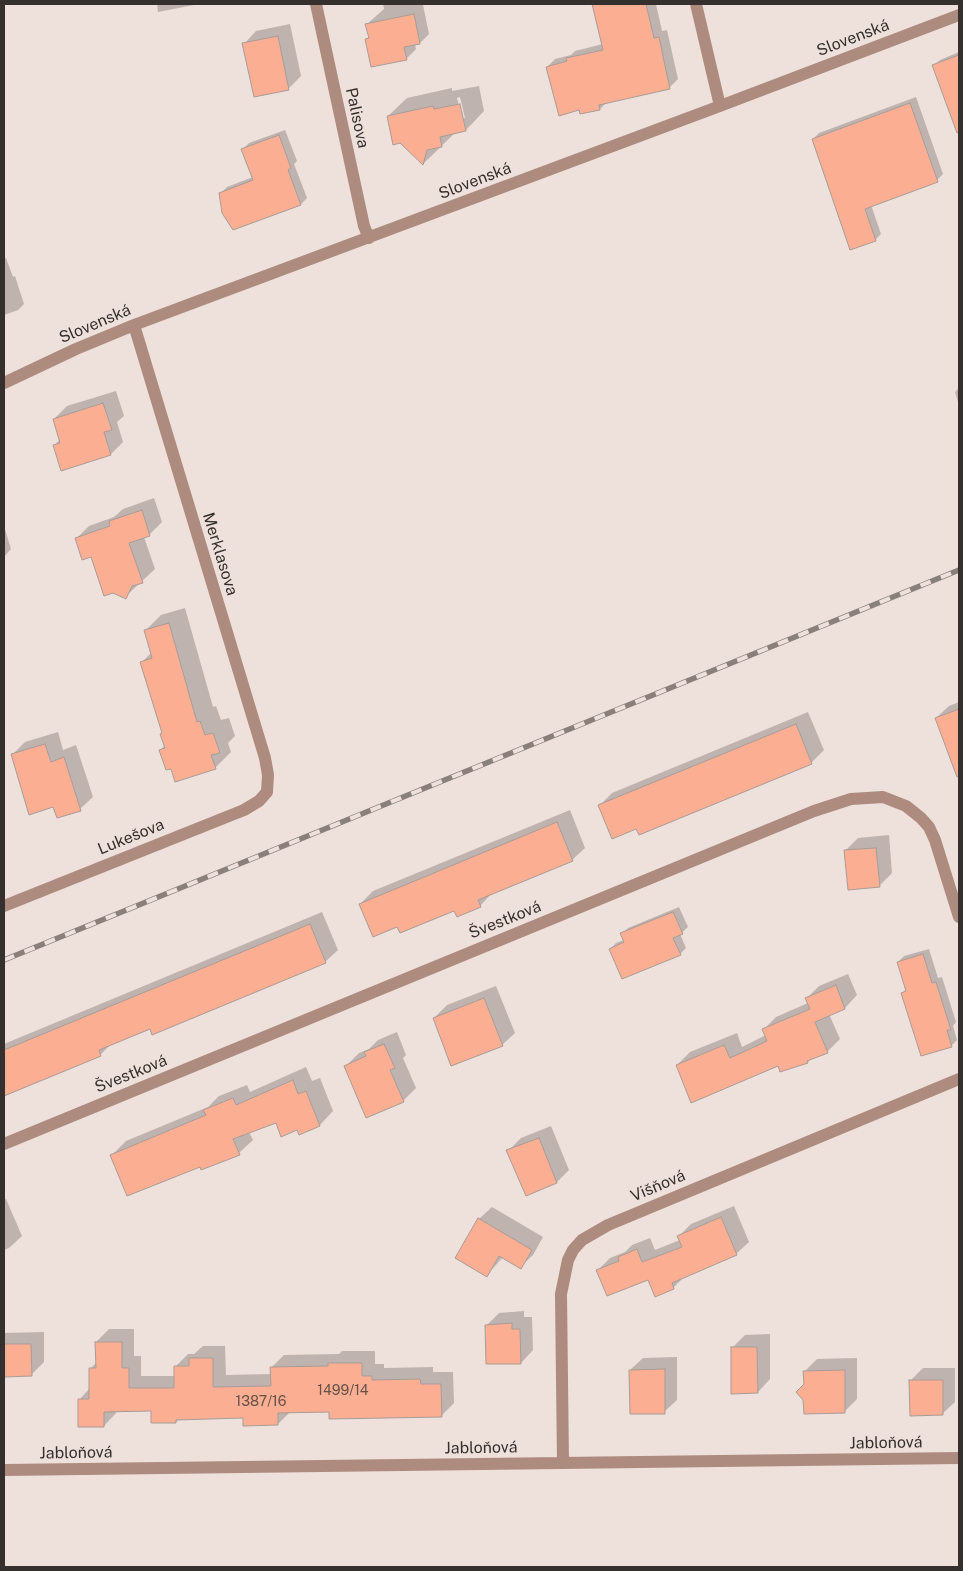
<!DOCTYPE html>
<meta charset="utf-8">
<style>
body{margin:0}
#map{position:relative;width:963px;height:1571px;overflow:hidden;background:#eee0db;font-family:"Public Sans",sans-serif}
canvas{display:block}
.frame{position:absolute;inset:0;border:5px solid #35302e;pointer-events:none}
</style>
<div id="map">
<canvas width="963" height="1571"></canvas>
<div class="frame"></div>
</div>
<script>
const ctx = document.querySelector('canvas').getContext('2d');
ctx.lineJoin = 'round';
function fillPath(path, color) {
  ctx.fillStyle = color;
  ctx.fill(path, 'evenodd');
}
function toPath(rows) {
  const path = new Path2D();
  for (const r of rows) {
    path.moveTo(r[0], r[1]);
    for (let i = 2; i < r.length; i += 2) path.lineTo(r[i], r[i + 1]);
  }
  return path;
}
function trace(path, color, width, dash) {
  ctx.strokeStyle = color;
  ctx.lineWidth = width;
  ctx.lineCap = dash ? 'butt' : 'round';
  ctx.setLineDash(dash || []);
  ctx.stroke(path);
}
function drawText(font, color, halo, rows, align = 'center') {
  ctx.font = font + ' "Public Sans",sans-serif';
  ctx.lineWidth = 4;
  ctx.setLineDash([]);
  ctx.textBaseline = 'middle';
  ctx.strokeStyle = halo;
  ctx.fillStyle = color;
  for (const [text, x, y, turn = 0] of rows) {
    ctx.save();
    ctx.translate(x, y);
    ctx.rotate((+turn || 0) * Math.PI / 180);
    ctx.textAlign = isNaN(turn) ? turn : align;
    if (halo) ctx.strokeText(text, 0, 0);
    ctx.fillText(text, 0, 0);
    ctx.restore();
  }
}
fillPath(toPath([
 [157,4,199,4,158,12],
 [383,4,423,5,429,34,420,43,415,44,416,49,406,59,366,40,370,36,367,24,384,9],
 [593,4,656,4,662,31,667,30,678,79,670,87,607,102,600,109,581,113,547,67,555,59,571,55,575,51,603,44],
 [290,24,301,76,288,89,244,44,256,31],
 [959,52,959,95,946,100,933,66,940,60],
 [479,86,484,111,466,130,455,133,423,164,388,116,407,98,452,88,452,91],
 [460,97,465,118,462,118,457,98],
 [916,97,943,174,937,180,871,205,881,234,875,240,813,139,819,133],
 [285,130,297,161,294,164,307,198,301,204,221,193,227,187,253,177,243,149,249,143],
 [6,258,13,277,15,276,24,304,18,310,4,315,4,259],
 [959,388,959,405,955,392],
 [116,391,124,416,117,422,123,442,111,454,54,446,60,439,54,419,67,406],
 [154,498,162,522,150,534,144,537,155,569,125,597,92,555,76,539,89,526,114,517,123,509],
 [4,526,11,549,4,557],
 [185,608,213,707,216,706,221,720,229,718,235,736,228,743,231,752,215,768,172,767,160,751,165,745,163,733,142,662,152,652,145,631,161,615],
 [959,702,959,740,947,745,936,718,949,706],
 [808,712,824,750,811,763,637,827,600,805,612,793],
 [58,732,63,750,76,745,93,797,80,809,54,805,12,755,25,742],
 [570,810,585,848,572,860,492,893,480,906,455,909,398,926,360,904,373,891],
 [889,835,892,873,879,886,845,851,858,838],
 [679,907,688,927,680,934,686,948,680,954,610,949,616,943,624,940,622,934,628,928],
 [322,912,338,950,325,962,111,1044,100,1055,4,1095,4,1044],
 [929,949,938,978,942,977,956,1022,953,1026,957,1040,951,1046,903,993,906,989,898,962,904,956],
 [848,974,857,995,845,1008,829,1014,840,1039,827,1052,812,1058,808,1062,781,1070,779,1065,677,1065,690,1052,737,1033,742,1047,766,1035,764,1029,776,1017,808,1003,807,998,819,986],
 [496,986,515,1033,502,1045,434,1018,447,1005],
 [397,1032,406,1055,403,1058,416,1088,403,1101,346,1066,359,1053,369,1049,378,1040],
 [306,1067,312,1081,320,1078,333,1111,320,1125,298,1129,276,1121,249,1132,253,1140,239,1153,200,1165,112,1155,126,1141,208,1107,219,1096,247,1085,250,1092],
 [551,1126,569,1170,557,1182,526,1195,508,1151,521,1138],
 [6,1199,22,1236,9,1248,4,1250,4,1200],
 [734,1206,749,1242,736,1254,684,1277,673,1288,648,1278,598,1270,610,1258,625,1252,632,1245,650,1238,655,1250,680,1240,679,1236,691,1224],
 [492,1207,543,1237,533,1255,520,1267,503,1257,487,1275,479,1219],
 [524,1311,524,1317,532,1317,533,1350,521,1363,487,1325,499,1313],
 [109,1329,134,1329,134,1356,141,1356,141,1376,175,1376,175,1367,188,1354,194,1354,203,1346,225,1346,226,1375,271,1374,271,1368,284,1355,339,1354,342,1351,375,1351,375,1364,384,1364,384,1368,433,1367,433,1372,453,1372,454,1403,441,1416,330,1410,290,1412,278,1424,244,1417,179,1419,176,1422,152,1410,116,1411,116,1413,104,1426,79,1400,90,1388,90,1369,97,1362,96,1342],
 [44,1332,44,1362,31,1375,4,1376,4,1333],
 [770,1334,770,1379,758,1392,732,1348,745,1335],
 [677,1357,677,1400,664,1412,630,1370,643,1358],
 [857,1358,857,1399,845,1411,805,1385,805,1371,817,1359],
 [923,1368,955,1368,955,1402,942,1414,911,1380]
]), '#0003');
const building = toPath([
 [592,4,646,4,654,38,659,37,670,89,599,105,600,110,580,114,579,110,559,116,546,67,567,61,566,58,603,50,592,4],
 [414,14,420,44,404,47,407,60,371,67,365,39,369,38,365,24,414,14],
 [278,36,289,90,254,97,242,43,278,36],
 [959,55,959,132,957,133,932,65,959,55],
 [910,103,938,182,865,209,876,241,850,250,812,139,910,103],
 [460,104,466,131,440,137,442,147,427,150,423,165,400,143,393,145,387,116,433,106,434,109,460,104],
 [279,135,291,168,288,170,301,205,233,230,222,213,219,193,253,180,241,149,279,135],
 [103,403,112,430,104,432,111,455,61,471,53,445,60,443,53,419,103,403],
 [142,510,150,536,129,543,143,583,132,586,126,599,113,593,104,596,91,557,82,560,75,538,110,526,109,521,142,510],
 [169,623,197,722,200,721,205,735,213,733,220,753,211,755,216,769,175,782,171,769,166,770,159,750,165,748,160,734,162,733,140,662,152,658,144,630,169,623],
 [959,709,959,776,957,777,935,718,959,709],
 [796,724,812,764,639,835,636,829,612,839,598,805,796,724],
 [45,744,51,762,64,757,81,811,57,818,53,807,29,815,11,754,45,744],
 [557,822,573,861,478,900,481,907,457,917,454,911,400,933,397,927,373,937,359,904,557,822],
 [876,848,880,887,848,890,844,850,876,848],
 [673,912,683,934,673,938,681,955,622,979,609,949,624,942,620,933,673,912],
 [310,924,326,963,152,1035,150,1029,99,1050,101,1056,4,1096,4,1050,310,924],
 [923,954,932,983,936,982,951,1030,947,1030,952,1047,921,1056,901,993,906,991,897,962,923,954],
 [836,985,845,1009,815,1022,828,1053,807,1061,808,1063,780,1072,778,1066,691,1103,676,1065,724,1045,730,1058,767,1041,762,1029,810,1009,805,998,836,985],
 [484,998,503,1046,451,1066,433,1018,484,998],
 [384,1044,395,1068,390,1070,404,1102,366,1118,344,1066,366,1056,364,1052,384,1044],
 [293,1080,298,1094,306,1091,320,1126,299,1135,297,1130,281,1137,276,1123,233,1139,240,1155,201,1170,200,1167,127,1196,110,1155,206,1115,203,1110,233,1098,236,1105,293,1080],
 [539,1138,557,1183,526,1196,506,1150,539,1138],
 [721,1217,737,1255,672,1283,674,1289,655,1297,648,1280,607,1296,596,1270,619,1261,618,1257,637,1249,642,1262,682,1247,677,1236,721,1217],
 [478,1218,532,1250,521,1269,499,1256,487,1277,455,1258,478,1218],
 [512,1323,512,1329,520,1329,521,1364,486,1364,485,1325,512,1323],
 [95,1342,122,1342,122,1368,129,1368,129,1388,174,1388,174,1366,189,1366,189,1358,213,1358,213,1387,271,1386,270,1367,328,1366,328,1363,362,1363,362,1376,372,1376,372,1380,420,1379,421,1384,441,1384,442,1417,329,1419,329,1412,278,1413,278,1425,243,1426,243,1418,176,1420,176,1423,151,1423,151,1411,104,1412,104,1427,78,1427,78,1399,89,1399,89,1368,96,1368,95,1342],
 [4,1344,31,1344,32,1376,4,1377,4,1344],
 [731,1347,757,1347,758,1393,731,1394,731,1347],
 [665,1369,665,1414,630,1414,629,1370,665,1369],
 [845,1370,845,1413,804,1414,803,1400,796,1392,804,1384,803,1371,845,1370],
 [909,1380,943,1380,943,1415,910,1416,909,1380]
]);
fillPath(building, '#fcae92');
trace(building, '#a89b96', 1);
trace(toPath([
 [316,4,364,226,369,238],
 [696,4,720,106],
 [4,383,76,349,134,325,720,106,959,15],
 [4,906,244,810,259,801,267,792,268,775,265,758,134,325],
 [4,1144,814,811,851,799,883,797,906,806,921,818,929,827,935,840,959,917],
 [563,1463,561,1294,568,1260,573,1250,582,1240,608,1225,959,1079],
 [4,1470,959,1458]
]), '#ad8b7f', 12);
const rail = toPath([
 [4,960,959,570]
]);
trace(rail, '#89807c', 5.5);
trace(rail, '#eee0db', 4, [11]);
drawText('14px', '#675047', null, [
 ["1499/14",343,1391],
 ["1387/16",261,1402]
]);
drawText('16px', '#35302e', '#eee0db', [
 ["Slovenská",853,38,-21],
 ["Palisova",357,118,78],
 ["Slovenská",475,181,-21],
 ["Slovenská",95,324,-23],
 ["Merklasova",220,554,73],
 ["Lukešova",131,837,-22],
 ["Švestková",505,920,-22],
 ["Švestková",131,1074,-22],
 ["Višňová",658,1186,-23],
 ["Jabloňová",886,1443,-1],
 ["Jabloňová",481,1448,-1],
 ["Jabloňová",76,1453,-1]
]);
</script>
